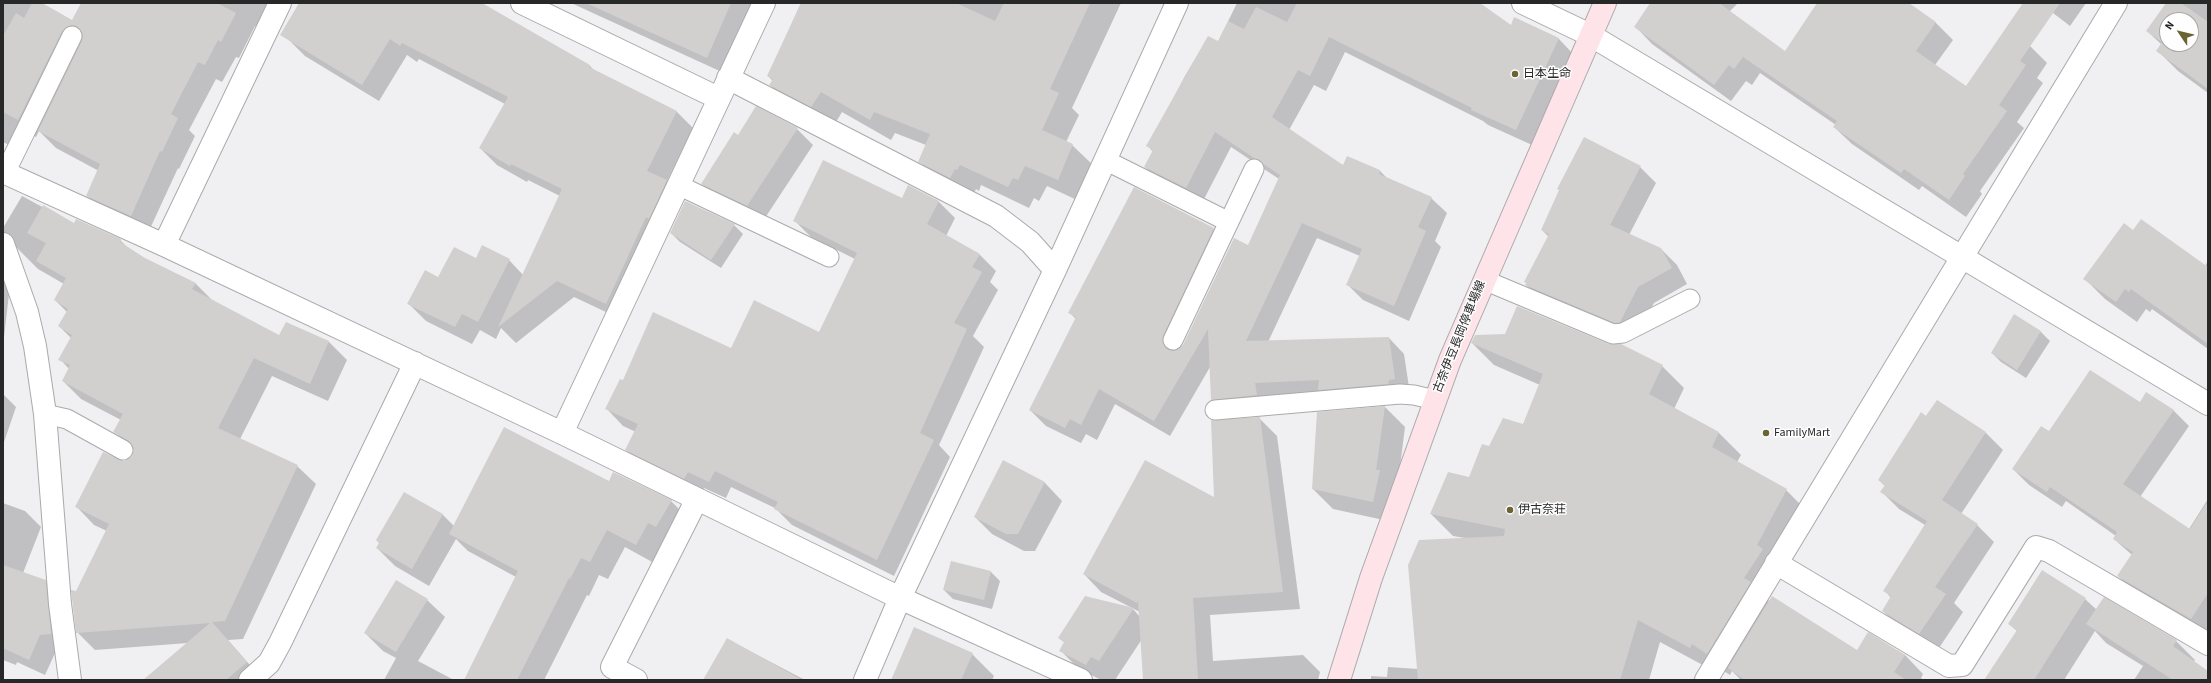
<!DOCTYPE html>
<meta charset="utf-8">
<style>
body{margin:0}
#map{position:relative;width:2211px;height:683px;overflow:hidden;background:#f0f0f3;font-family:"Source Sans 3",sans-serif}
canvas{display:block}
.frame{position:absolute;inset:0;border:4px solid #272828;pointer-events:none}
.north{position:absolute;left:2159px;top:12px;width:40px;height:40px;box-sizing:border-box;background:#fefeff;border:1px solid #a8a8a9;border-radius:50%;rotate:305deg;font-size:11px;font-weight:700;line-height:16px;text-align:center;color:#272828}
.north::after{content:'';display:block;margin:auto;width:14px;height:18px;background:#696431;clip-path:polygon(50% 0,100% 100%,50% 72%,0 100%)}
</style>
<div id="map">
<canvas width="2211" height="683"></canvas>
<div class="frame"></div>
<div class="north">N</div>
</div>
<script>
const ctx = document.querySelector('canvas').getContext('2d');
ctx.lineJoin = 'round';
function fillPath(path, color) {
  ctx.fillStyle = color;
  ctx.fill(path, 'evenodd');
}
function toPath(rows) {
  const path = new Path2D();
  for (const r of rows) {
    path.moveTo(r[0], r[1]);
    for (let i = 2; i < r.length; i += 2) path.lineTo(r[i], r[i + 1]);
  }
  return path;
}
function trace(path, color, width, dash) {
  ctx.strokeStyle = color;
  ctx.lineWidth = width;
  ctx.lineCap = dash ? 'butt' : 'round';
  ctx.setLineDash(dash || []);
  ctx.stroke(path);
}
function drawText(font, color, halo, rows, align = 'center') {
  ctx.font = font + ' "Source Sans 3","Noto Sans JP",sans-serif';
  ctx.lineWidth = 3;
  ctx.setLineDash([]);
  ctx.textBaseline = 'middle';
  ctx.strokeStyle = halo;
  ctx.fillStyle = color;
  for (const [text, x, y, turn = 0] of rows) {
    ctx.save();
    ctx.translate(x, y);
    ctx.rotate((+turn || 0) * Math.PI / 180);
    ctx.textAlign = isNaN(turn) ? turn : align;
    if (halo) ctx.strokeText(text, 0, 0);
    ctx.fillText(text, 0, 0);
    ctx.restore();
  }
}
fillPath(toPath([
 [3,3,41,3,73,21,83,3,284,3,269,35,255,26,239,58,236,57,222,82,216,79,189,130,195,136,179,169,178,168,148,233,105,213,87,196,99,171,56,148,39,131,36,137,25,131,15,148,3,142],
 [310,3,480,3,590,66,596,72,676,111,693,128,667,181,683,198,623,320,574,297,516,343,501,328,496,339,480,330,472,344,426,321,408,303,439,278,476,259,509,260,523,275,560,196,528,180,527,182,497,165,480,148,505,104,419,59,417,62,407,55,379,101,305,56,288,39],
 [571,3,755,3,724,73],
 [801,3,1121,3,1072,108,1079,115,1066,142,1072,145,1094,166,1079,201,1047,186,1039,201,1034,198,1029,208,981,185,979,191,976,189,971,199,940,182,919,161,926,145,895,133,891,140,842,112,833,127,791,106,770,85,773,81,768,76],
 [1237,3,1470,3,1511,26,1515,18,1559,39,1574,55,1532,145,1488,125,1483,121,1345,52,1326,91,1314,85,1289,130,1344,166,1380,171,1387,178,1431,198,1447,213,1435,241,1441,247,1409,321,1363,300,1348,285,1360,256,1317,238,1268,342,1389,338,1404,354,1410,394,1227,416,1212,400,1210,367,1170,436,1115,404,1097,440,1086,434,1081,443,1046,426,1030,410,1076,319,1070,313,1213,229,1229,245,1180,348,1184,345,1248,247,1279,179,1231,147,1202,203,1161,183,1145,167,1153,152,1148,146,1185,76,1208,37,1218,42],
 [1652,3,1738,3,1729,12,1785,52,1819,3,1907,3,1936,23,1953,40,1935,65,1967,87,2030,46,2047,63,2037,78,2043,83,2017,122,2024,128,1980,191,1982,194,1966,217,1922,186,1919,190,1852,144,1834,127,1836,125,1760,73,1752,85,1746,81,1731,101,1652,44,1635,26],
 [2040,3,2086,3,2070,26],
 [2167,3,2208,3,2208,93,2178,71,2158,51,2162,45,2147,31],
 [2167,20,2191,20,2191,44,2167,44],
 [797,129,813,145,763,221,718,200,702,184,739,136],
 [1640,167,1656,183,1629,235,1661,249,1677,265,1687,284,1654,303,1636,337,1631,338,1542,301,1526,285,1549,237,1542,230],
 [22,196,74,224,120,240,129,249,144,259,195,283,213,301,280,337,286,323,329,342,347,360,328,401,272,376,240,439,297,466,316,484,243,639,228,640,263,680,144,680,188,643,95,650,77,632,77,593,107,531,94,525,76,506,124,462,133,456,135,451,115,432,121,420,81,399,63,381,69,369,60,359,71,338,59,326,67,312,55,300,64,284,38,269,3,234,3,228],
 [902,199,938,201,955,218,946,236,980,255,996,271,990,282,998,290,973,336,984,347,939,445,950,457,894,576,792,525,775,508,731,487,726,498,704,488,701,495,643,466,626,450,636,432,623,426,607,409,623,382,731,349,819,333,855,259,811,237,794,220],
 [686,202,734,225,743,234,721,268,680,242,671,233],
 [2134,231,2205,266,2208,261,2208,349,2152,309,2150,312,2146,309,2137,322,2105,299,2085,279],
 [3,271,10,285,3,346],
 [2014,316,2041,332,2050,341,2026,378,2001,362,1992,353],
 [1472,343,1662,366,1684,388,1674,409,1719,433,1741,455,1737,462,1786,490,1808,512,1766,599,1858,651,1868,634,1905,655,1923,674,1921,678,1923,680,1741,680,1732,671,1730,675,1714,665,1712,670,1660,642,1649,680,1371,680,1371,676,1387,677,1388,667,1418,669,1465,538,1453,536,1431,514,1469,478,1489,447,1523,425,1540,385,1494,365],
 [2146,393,2174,411,2189,426,2140,497,2189,529,2208,499,2208,632,2134,592,2118,576,2132,555,2114,539,2116,536,2066,501,2062,507,2029,485,2013,469,2050,433,2140,404],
 [3,394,16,407,3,445],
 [1937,401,1986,433,2003,450,1961,514,1977,525,1994,542,1954,603,1963,612,1937,651,1900,629,1883,611,1891,598,1885,591,1925,525,1899,509,1882,492,1885,486,1879,480],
 [1385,407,1405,427,1393,522,1333,509,1313,489,1318,413],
 [1259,418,1277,436,1300,609,1210,615,1213,661,1303,655,1320,672,1318,680,1144,680,1142,639,1115,680,1101,680,1078,668,1061,651,1065,643,1059,638,1133,609,1140,617,1140,612,1101,592,1084,574,1215,499],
 [1004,462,1045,483,1062,501,1035,551,1024,551,992,534,975,517],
 [609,482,671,501,689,519,654,563,625,547,608,579,599,575,589,596,587,595,544,680,465,680,516,577,468,551,456,539,429,586,395,566,377,548,442,514,454,526],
 [3,503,25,511,41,527,23,573,45,581,61,597,56,651,45,675,17,662,16,665,3,660],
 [952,562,991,572,1000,581,992,609,953,599,944,590],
 [2085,599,2097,610,2104,599,2176,641,2195,660,2193,662,2208,672,2208,680,2134,680,2143,666,2106,643,2095,631,2064,680,1986,680,2017,631,2009,624],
 [427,600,445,617,418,661,454,680,384,680,396,658,383,651,365,633],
 [727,639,805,680,704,680],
 [972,654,994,676,992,680,898,680]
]), '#0003');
fillPath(toPath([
 [32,3,42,3,72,20,81,3,217,3,236,13,221,42,218,40,205,65,198,62,171,114,178,118,162,152,160,151,131,216,86,196,100,164,38,131,82,41,83,35,77,26,71,25,62,31,18,120,3,112,3,36,16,13,24,18],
 [299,3,482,3,590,65,589,67,677,111,647,171,667,180,649,219,646,217,606,304,557,281,498,327,562,189,511,164,510,166,479,148,508,97,402,43,400,46,390,39,362,85,280,35],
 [586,3,731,3,707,58],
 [801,3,956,3,995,21,1004,3,1090,3,1050,89,1059,93,1042,130,1073,144,1058,180,1025,166,1018,180,1013,178,1008,187,960,165,957,170,955,169,950,178,918,162,930,134,874,112,870,120,821,92,811,107,769,85,773,79,767,76],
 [1297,3,1480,3,1511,25,1514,17,1559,38,1516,130,1471,110,1472,108,1329,37,1310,76,1298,70,1272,117,1343,165,1347,156,1380,170,1379,174,1432,197,1418,227,1426,231,1394,306,1346,285,1362,249,1302,223,1246,341,1389,337,1395,379,1389,380,1388,384,1318,390,1319,380,1255,383,1257,395,1211,400,1208,329,1154,421,1099,389,1081,425,1070,419,1065,428,1029,410,1076,317,1068,313,1134,187,1214,228,1163,336,1164,346,1168,350,1174,351,1183,345,1234,238,1248,245,1280,175,1215,132,1186,188,1144,167,1153,150,1146,146,1208,36,1218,41,1228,21,1244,29,1256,7,1287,22],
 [1650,3,1719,3,1785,51,1817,3,1909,3,1936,22,1916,51,1966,86,2023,3,2060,3,2020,61,2026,65,1999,105,2007,111,1963,174,1965,176,1949,200,1904,169,1901,173,1833,127,1837,121,1743,57,1734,69,1729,65,1714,85,1634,27],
 [2166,3,2181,3,2208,22,2208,89,2156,51,2162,42,2146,31],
 [2167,20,2191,20,2191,44,2167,44],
 [756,106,798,128,747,206,701,184,734,132,738,135],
 [1584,137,1641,166,1610,225,1661,248,1672,268,1638,287,1620,322,1615,323,1525,285,1526,283,1524,282,1549,234,1541,230,1559,190,1557,189],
 [823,160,902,198,908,185,939,201,927,224,980,254,972,267,982,272,954,323,967,329,920,433,934,440,877,560,774,509,778,502,715,471,709,482,688,472,684,479,625,450,638,424,605,409,620,379,623,380,653,312,731,348,754,300,819,332,857,253,793,221],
 [685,201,735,224,711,260,670,233],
 [43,205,74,223,76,219,121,239,120,242,145,258,196,283,192,289,279,335,286,322,329,341,310,384,254,358,218,428,298,465,225,621,212,622,247,662,226,680,143,680,210,623,76,633,71,590,76,591,109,524,75,507,103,452,124,461,132,456,134,449,129,441,113,432,123,414,62,381,70,365,58,360,72,335,58,326,68,309,54,300,66,278,36,261,46,243,27,233],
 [2141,219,2208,267,2208,344,2131,289,2129,292,2125,289,2116,302,2083,279,2124,223,2133,230],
 [482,245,510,259,478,322,462,314,455,327,407,304,425,270,438,277,454,247,476,258],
 [1517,306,1609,344,1621,344,1663,365,1649,394,1719,432,1712,447,1787,489,1757,545,1763,549,1744,578,1751,582,1707,654,1692,644,1690,648,1638,620,1620,680,1418,680,1408,565,1419,540,1504,536,1505,529,1430,514,1448,472,1469,477,1482,444,1489,446,1503,418,1523,424,1543,374,1471,343,1475,335,1505,334],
 [2014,314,2041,331,2017,370,1991,353],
 [2090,370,2140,402,2146,392,2174,410,2123,484,2190,529,2208,501,2208,593,2191,619,2117,576,2133,552,2113,539,2117,532,2050,487,2047,492,2012,469,2041,426,2049,431],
 [1937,400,1986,432,1942,500,1978,524,1935,587,1946,594,1919,634,1882,611,1891,596,1883,591,1927,521,1880,492,1885,485,1878,480,1921,412,1926,416],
 [1385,406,1376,470,1380,470,1373,502,1312,489,1317,412],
 [1260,417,1283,592,1193,598,1198,680,1143,680,1138,601,1137,603,1083,574,1145,460,1214,497,1211,420],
 [504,427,609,481,613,472,672,500,656,527,648,523,636,545,607,530,590,562,581,558,570,579,569,578,517,680,464,680,518,571,449,534],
 [1003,460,1045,482,1018,534,1006,534,974,517],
 [404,492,443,514,412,569,376,548,379,543,376,540],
 [951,561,991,571,984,600,943,590],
 [3,565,46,580,51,634,40,635,29,660,3,648],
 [2042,570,2086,598,2034,680,1984,680,2017,630,2008,624],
 [396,580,428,599,396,652,364,633],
 [1085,596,1134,608,1099,661,1091,657,1086,665,1059,651,1064,642,1058,638],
 [1772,596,1857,650,1868,632,1905,655,1894,672,1906,680,1745,680,1728,668],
 [2104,597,2177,640,2173,646,2208,671,2208,680,2173,680,2086,624],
 [914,627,973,653,961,680,891,680],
 [727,638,802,680,703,680]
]), '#d2d0ce');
const service = toPath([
 [1105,160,1229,222],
 [5,173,72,36],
 [678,185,829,257],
 [1484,280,1613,334,1623,333,1690,299],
 [1173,340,1254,169],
 [1215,410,1400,394,1414,395,1435,400],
 [45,414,67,419,123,450]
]);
const minor = toPath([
 [522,3,718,98],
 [1523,3,1590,35,2208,404],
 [728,78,996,216,1030,242,1055,270],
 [3,172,164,245,562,433,900,598,1081,680],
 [3,244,27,312,35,346,45,414,60,604,70,680],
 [164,245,280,3],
 [562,433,764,3],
 [1776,563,1949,666,1962,665,2036,547,2049,551,2208,644],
 [250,680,269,663,280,643,415,363],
 [636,680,612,667,697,499],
 [865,680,900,598,1055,270,1177,3],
 [1706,680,2116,3]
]);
const secondary = toPath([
 [1339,680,1371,578,1450,360,1605,3]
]);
trace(service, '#aaaaac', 21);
trace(minor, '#aaaaac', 24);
trace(secondary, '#aaaaac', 24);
trace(service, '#fff', 19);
trace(minor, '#fff', 22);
trace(secondary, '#fee3e9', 22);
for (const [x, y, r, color] of [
 [1515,74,4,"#696431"],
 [1766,433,4,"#696431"],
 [1510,510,4,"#696431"]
]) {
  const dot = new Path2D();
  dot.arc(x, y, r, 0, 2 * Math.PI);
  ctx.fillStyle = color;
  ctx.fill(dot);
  trace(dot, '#fefeff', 1.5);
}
drawText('12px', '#272828', '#fefeff', [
 ["日本生命",1523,74],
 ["FamilyMart",1774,433],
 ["伊古奈荘",1518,510]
], 'left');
drawText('12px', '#272828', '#fefeff', [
 ["古奈伊豆長岡停車場線",1460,337,-68]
]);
</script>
